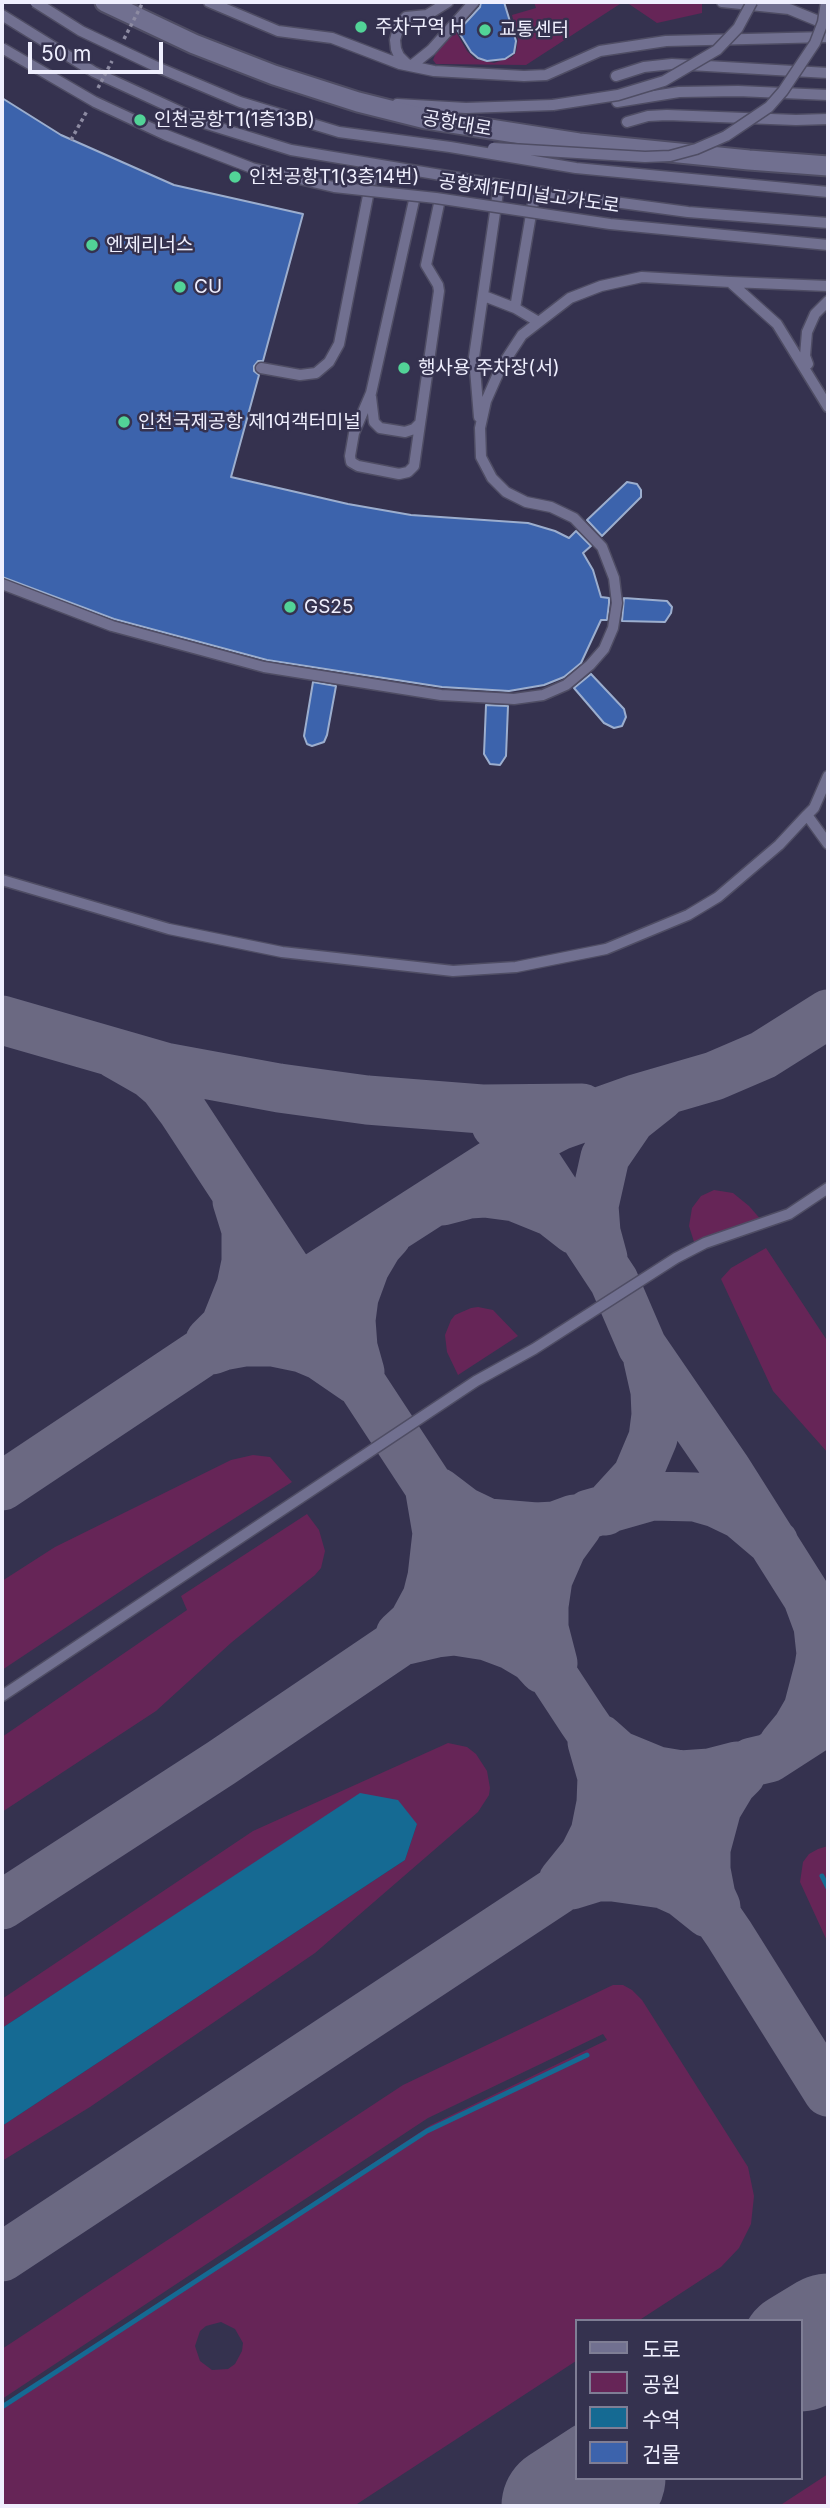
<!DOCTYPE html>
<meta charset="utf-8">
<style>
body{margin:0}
#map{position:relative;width:830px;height:2508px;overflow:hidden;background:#35324f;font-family:Inter,"Noto Sans KR",sans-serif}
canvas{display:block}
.frame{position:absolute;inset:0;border:4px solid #efeffe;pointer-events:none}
.legend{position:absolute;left:575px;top:2319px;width:228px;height:161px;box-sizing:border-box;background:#35324f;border:2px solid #7f7e95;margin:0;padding:9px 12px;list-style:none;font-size:21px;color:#efeffe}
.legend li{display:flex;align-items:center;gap:14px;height:35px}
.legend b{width:35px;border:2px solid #7f7e95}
.scale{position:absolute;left:28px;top:42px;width:135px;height:32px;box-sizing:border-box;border:4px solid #efeffe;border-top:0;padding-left:9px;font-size:21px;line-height:24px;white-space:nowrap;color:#efeffe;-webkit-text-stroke:5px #35324f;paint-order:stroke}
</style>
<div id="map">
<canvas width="830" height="2508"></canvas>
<div class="frame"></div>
<ul class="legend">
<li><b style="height:9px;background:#717090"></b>도로</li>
<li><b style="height:19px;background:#662557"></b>공원</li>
<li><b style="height:19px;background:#156a93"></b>수역</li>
<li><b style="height:19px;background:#3c63ac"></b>건물</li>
</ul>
<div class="scale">50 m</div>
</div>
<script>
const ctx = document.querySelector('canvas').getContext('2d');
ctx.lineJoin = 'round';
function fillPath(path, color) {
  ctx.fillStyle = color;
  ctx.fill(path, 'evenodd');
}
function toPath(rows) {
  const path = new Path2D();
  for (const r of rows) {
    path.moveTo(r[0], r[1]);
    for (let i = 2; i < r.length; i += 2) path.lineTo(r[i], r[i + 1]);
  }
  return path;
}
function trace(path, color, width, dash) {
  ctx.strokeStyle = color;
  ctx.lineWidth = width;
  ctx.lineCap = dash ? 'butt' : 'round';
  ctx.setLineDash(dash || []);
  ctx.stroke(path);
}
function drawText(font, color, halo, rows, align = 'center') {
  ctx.font = font + ' Inter,"Noto Sans KR",sans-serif';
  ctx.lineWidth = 5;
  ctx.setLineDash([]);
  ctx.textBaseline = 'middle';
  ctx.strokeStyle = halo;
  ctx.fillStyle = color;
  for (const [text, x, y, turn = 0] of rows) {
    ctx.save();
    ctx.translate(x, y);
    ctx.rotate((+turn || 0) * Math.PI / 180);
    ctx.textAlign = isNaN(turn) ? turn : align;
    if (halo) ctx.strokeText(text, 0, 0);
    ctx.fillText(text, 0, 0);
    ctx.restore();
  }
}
fillPath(toPath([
 [534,2,623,2,526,65,436,64,433,60,438,48,456,32,467,51,475,59,494,63,512,57,516,52,518,39,512,15,536,8],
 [626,2,702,2,702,13,657,23],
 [714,1190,733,1193,749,1206,763,1222,695,1245,689,1226,692,1208,701,1196],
 [766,1248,828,1342,828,1453,773,1391,721,1279,731,1268],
 [478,1307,493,1310,518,1336,458,1375,447,1352,445,1335,451,1320,455,1315,471,1308],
 [253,1455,270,1457,292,1482,145,1575,2,1670,2,1581,55,1547,231,1460],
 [307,1514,319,1530,325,1551,321,1568,315,1575,232,1642,156,1711,2,1812,2,1737,187,1610,181,1596],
 [448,1743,467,1747,476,1754,487,1771,490,1788,489,1795,478,1812,315,1953,90,2107,2,2161,2,2126,405,1860,417,1824,360,1794,2,2028,2,1999,253,1831],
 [828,1846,828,1943,800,1882,803,1862,809,1854,818,1849],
 [613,1985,623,1985,632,1990,642,2000,748,2167,754,2196,751,2224,739,2248,721,2267,638,2321,576,2321,576,2361,354,2506,2,2506,2,2407,431,2125,607,2040,603,2034,428,2118,2,2399,2,2349,403,2085],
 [221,2322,235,2329,243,2343,242,2351,235,2364,228,2369,212,2370,200,2361,195,2346,200,2331,206,2326],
 [828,2474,828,2506,779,2506]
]), '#662557');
fillPath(toPath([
 [360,1793,398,1800,417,1824,405,1860,2,2126,2,2028]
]), '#156a93');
trace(toPath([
 [822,1876,828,1888],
 [2,2407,427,2131,587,2055]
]), '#156a93', 5);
trace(toPath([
 [2,1020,165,1067,279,1088,367,1100,482,1109,582,1108],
 [115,1054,150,1074,164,1086,182,1110,583,1721,729,1934,828,2092],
 [496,1125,522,1145,531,1155,614,1281,642,1346,727,1470,828,1630],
 [442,1201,469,1194,485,1193,515,1197,552,1212,575,1230],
 [603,1258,596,1232,594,1206,605,1157,631,1119,660,1096],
 [210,1341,225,1326,241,1286,246,1262,246,1230,237,1201],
 [212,1350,223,1346,245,1342,273,1342,302,1348,321,1356,356,1380],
 [360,1372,353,1347,351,1320,354,1297,365,1267,378,1245,387,1235],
 [2,1486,299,1288,522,1145,559,1126,635,1099,714,1076,763,1055,828,1014],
 [438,1492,463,1511,488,1523,536,1527,555,1526,574,1519],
 [605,1511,637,1476,653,1438,656,1415,655,1391,648,1360],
 [400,1635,413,1623,427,1597,432,1577,437,1533,430,1492],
 [407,1640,437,1633,455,1631,487,1636,511,1645,533,1658,543,1669],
 [553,1663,544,1628,544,1606,548,1579,562,1547,578,1525],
 [600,1739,618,1755,657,1771,681,1775,710,1773,737,1766],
 [783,1745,797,1728,808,1709,819,1667,821,1654,818,1626,808,1599],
 [563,1881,584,1855,595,1833,601,1803,602,1777,592,1742],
 [571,1885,597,1877,613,1877,663,1884,683,1893,708,1913],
 [2,1905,221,1763,589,1514,652,1496,695,1497,716,1503,741,1515,774,1543],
 [716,1907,711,1896,706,1870,706,1849,717,1808,732,1783,741,1774],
 [2,2257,752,1762,769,1758,828,1720],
 [800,2342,828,2306]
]), '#6b6982', 49);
trace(toPath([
 [800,2351,828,2334],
 [562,2506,605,2478]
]), '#6b6982', 121);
const building = toPath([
 [481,2,504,2,516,41,514,53,505,59,487,61,478,58,471,52,458,31,480,7,481,2],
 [2,98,61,135,174,185,303,214,263,361,258,361,254,366,254,371,259,375,231,477,348,504,411,515,528,523,555,531,569,538,576,531,591,546,583,553,593,570,601,597,609,598,609,603,607,620,601,620,581,663,564,677,544,685,509,691,442,687,267,660,114,619,2,577,2,98],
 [627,482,637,484,641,490,641,497,602,536,587,520,627,482],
 [624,598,667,601,672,607,671,613,665,622,622,621,624,598],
 [591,674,624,709,626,717,622,726,614,728,604,723,574,688,591,674],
 [313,682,336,686,327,735,324,742,312,746,307,744,304,736,313,682],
 [486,705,508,706,506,756,500,765,490,764,484,754,486,705]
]);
fillPath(building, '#3c63ac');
trace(building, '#9caece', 2);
const service = toPath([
 [209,2,278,31,332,38,400,64,434,71,524,76,546,75,600,51,666,41,828,37],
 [448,2,427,15,406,17,399,25,395,40,396,49,399,56,406,63,411,66,431,50,474,2],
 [722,2,789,9,828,25],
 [2,15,94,72,207,124,291,150,555,194,688,212,828,223],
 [616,76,644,67,672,64,828,73],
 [617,102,679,92,738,91,828,95],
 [397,104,466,108,553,105],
 [627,122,648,116,667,115,796,120,828,119],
 [415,196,371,393,354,433,350,456,351,462,358,466,399,474,408,472,414,466,439,291,438,285,426,265,440,199],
 [731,282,828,286],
 [484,296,515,308,537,321],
 [515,308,535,191],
 [808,364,805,356,807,332,815,314,828,301],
 [261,368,300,375,316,373,329,362,339,344,374,165],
 [371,397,374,422,380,428,405,432,414,429,420,423],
 [479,417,474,357,499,185],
 [2,584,112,626,264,667,441,695,514,699,543,695,566,685,590,665,604,649,613,628,617,603,614,578,602,547,574,518,551,507,526,502,506,492,492,478,481,457,480,428,486,401,501,367,522,335,570,298,601,286,642,277,730,282,777,324,828,407],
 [807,815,828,844],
 [2,880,169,929,282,952,453,971,516,967,606,949,688,915,718,897,779,845,807,815,814,808,828,776],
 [2,1696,476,1381,534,1349,676,1258,705,1243,789,1214,828,1188]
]);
const minor = toPath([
 [105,2,194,44,274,75,358,102,426,119,579,143,749,160,828,166]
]);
trace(service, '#4f4d64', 13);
trace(minor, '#4f4d64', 23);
trace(service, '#717090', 10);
trace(minor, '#717090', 19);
const serviceBridge = toPath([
 [35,2,81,31,157,67,240,102,339,132,450,147,576,168,828,192],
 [2,48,95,102,166,135,252,168,334,187,436,198,610,224,828,245],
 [553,105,618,95,664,81,717,50,738,28,752,2],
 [493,148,645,157,670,156,696,149,726,136,769,107,783,91,815,43,823,22,826,2]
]);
trace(serviceBridge, '#4f4d64', 13, []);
trace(toPath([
 [124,39,143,2],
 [98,88,112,61],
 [71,140,87,111]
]), '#8d8ba2', 3.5, [3.5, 3.5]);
trace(serviceBridge, '#717090', 10);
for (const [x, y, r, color] of [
 [361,27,7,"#52d397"],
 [485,30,7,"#52d397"],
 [140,120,7,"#52d397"],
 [235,177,7,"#52d397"],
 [92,245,7,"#52d397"],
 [180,287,7,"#52d397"],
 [404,368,7,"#52d397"],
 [124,422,7,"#52d397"],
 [290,607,7,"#52d397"]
]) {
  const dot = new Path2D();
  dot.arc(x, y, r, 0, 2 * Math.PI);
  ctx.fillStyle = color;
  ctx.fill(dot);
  trace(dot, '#35324f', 2.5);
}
drawText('19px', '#efeffe', '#35324f', [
 ["주차구역 H",375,27],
 ["교통센터",499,30],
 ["인천공항T1(1층13B)",154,120],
 ["인천공항T1(3층14번)",249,177],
 ["엔제리너스",106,245],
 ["CU",194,287],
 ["행사용 주차장(서)",418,368],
 ["인천국제공항 제1여객터미널",138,422],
 ["GS25",304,607]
], 'left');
drawText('19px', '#efeffe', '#35324f', [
 ["공항대로",457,124,10],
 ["공항제1터미널고가도로",529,194,8]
]);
</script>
